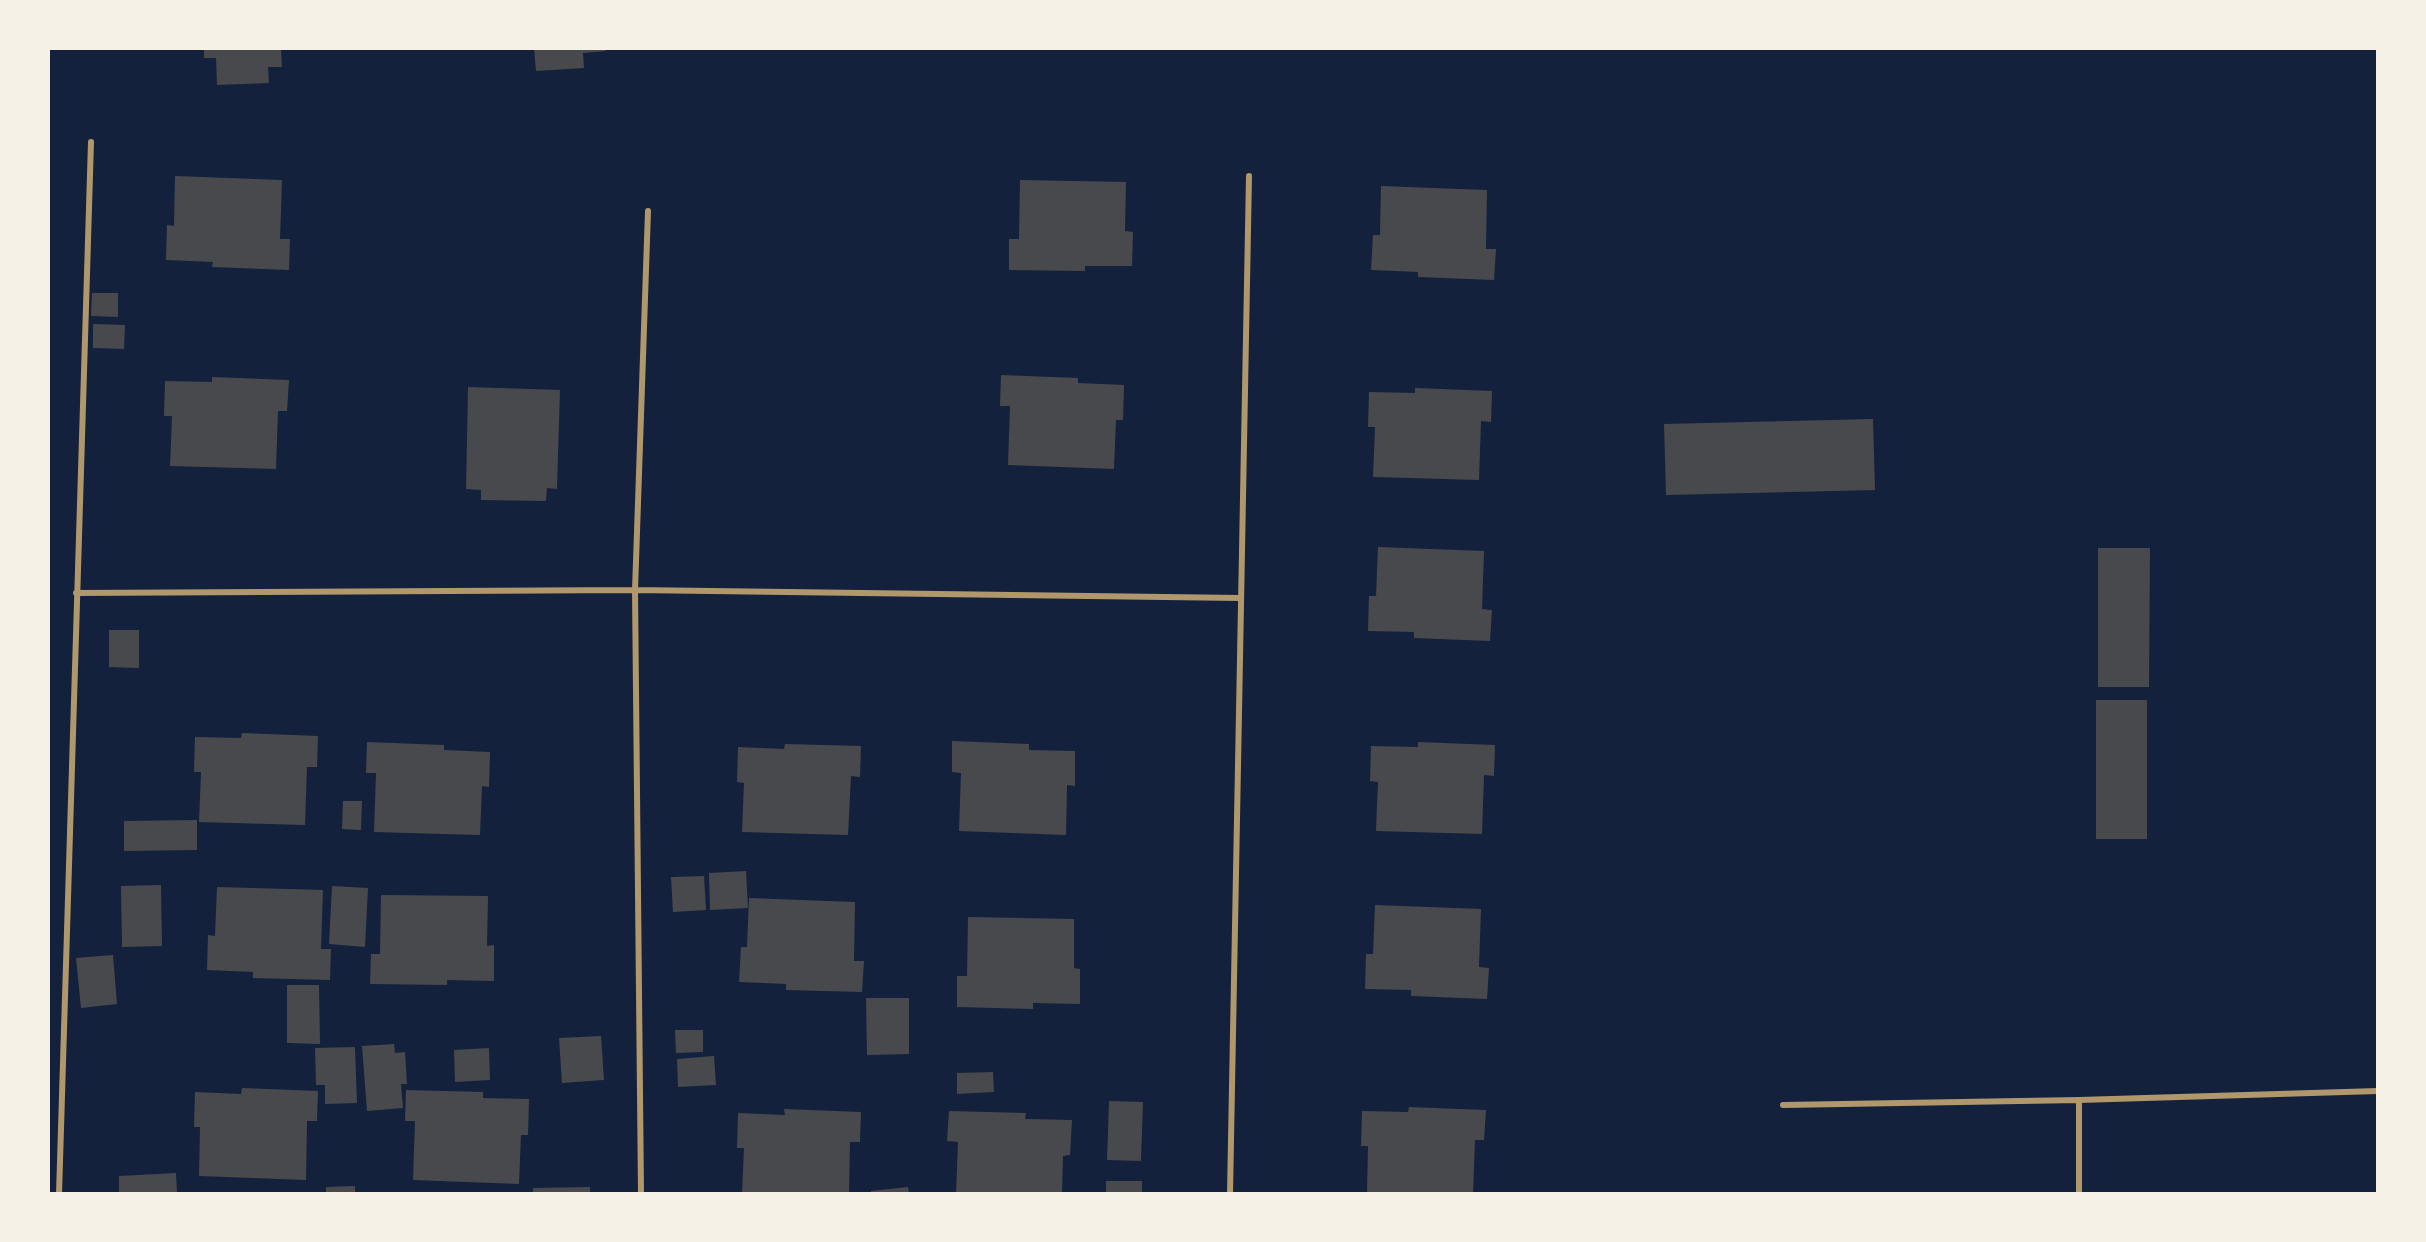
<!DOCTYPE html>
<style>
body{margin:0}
#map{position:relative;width:2426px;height:1242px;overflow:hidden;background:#14213d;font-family:"Titillium Web",sans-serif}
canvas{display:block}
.frame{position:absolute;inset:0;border:50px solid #f6f1e7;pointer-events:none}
</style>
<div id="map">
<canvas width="2426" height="1242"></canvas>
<div class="frame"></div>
</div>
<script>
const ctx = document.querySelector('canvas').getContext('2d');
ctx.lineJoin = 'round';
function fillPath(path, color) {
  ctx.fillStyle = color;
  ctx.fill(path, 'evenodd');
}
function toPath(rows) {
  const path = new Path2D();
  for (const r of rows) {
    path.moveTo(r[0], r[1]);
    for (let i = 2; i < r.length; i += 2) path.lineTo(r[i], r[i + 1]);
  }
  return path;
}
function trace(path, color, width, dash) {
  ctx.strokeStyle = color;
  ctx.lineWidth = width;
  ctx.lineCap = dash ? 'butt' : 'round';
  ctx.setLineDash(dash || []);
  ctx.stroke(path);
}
fillPath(toPath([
 [204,48,281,48,282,67,268,67,269,83,217,85,216,58,204,58],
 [534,48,605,48,606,51,583,53,584,68,536,71],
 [175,176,282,180,280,239,290,239,289,270,212,267,213,262,166,260,167,225,174,226],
 [1020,180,1126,182,1125,231,1133,232,1132,266,1085,266,1085,271,1009,270,1009,239,1019,239],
 [1381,186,1487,190,1486,249,1496,249,1494,280,1418,277,1418,272,1371,270,1373,235,1380,235],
 [92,293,118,293,118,317,91,316],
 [93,324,125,325,124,349,93,348],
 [1001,375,1078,378,1078,383,1124,385,1123,420,1116,420,1114,469,1008,465,1010,406,1000,406],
 [212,377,289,380,287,411,278,411,276,469,170,466,172,416,164,416,165,381,212,382],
 [468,387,560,390,557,489,547,488,546,501,481,500,481,490,466,489],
 [1415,388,1492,391,1491,422,1481,421,1479,480,1373,477,1375,427,1368,427,1369,392,1415,393],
 [1873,419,1875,490,1666,495,1664,424],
 [1378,547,1484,551,1482,609,1492,610,1490,641,1414,638,1414,632,1368,631,1369,596,1376,596],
 [2098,548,2150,548,2149,687,2098,687],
 [109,630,139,630,139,668,109,667],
 [2096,700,2147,700,2147,839,2096,839],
 [242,733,318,736,317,767,307,767,305,825,199,822,201,772,194,772,195,737,241,738],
 [952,741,1029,744,1029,750,1075,751,1075,786,1067,785,1066,835,959,831,961,773,952,772],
 [367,742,444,745,444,750,490,752,489,787,482,786,480,835,374,832,376,773,366,773],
 [1418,742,1495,745,1494,776,1484,775,1482,834,1376,831,1378,782,1370,781,1371,746,1418,747],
 [785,744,861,746,860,777,851,776,848,835,742,832,744,783,737,782,738,747,784,749],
 [343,801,362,801,361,830,342,829],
 [197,820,197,850,124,851,124,821],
 [746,871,748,908,710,910,709,873],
 [704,876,706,910,673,912,671,877],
 [161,885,162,946,122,947,121,886],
 [332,886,368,888,365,947,329,944],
 [217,887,323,890,321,949,331,949,330,980,253,978,253,972,207,970,208,935,215,936],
 [381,895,488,896,487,946,494,945,494,981,447,980,447,985,370,984,371,954,380,954],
 [749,898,855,902,854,961,864,961,862,992,786,990,786,984,739,982,741,947,747,947],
 [1375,905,1481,909,1479,967,1489,968,1487,999,1411,996,1411,990,1365,989,1366,954,1373,954],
 [968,917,1074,919,1074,968,1080,969,1080,1004,1033,1003,1033,1009,957,1007,957,976,967,976],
 [113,955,117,1004,81,1008,76,958],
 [287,985,319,985,320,1044,287,1043],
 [866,998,909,998,909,1054,867,1055],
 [675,1030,703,1030,703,1052,676,1053],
 [601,1036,604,1080,562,1083,559,1038],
 [394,1044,395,1053,405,1052,407,1084,401,1084,403,1108,367,1111,362,1046],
 [355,1047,357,1103,325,1104,325,1085,316,1085,315,1048],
 [489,1048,490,1080,455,1082,454,1050],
 [714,1056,716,1085,678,1087,677,1059],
 [993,1072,994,1092,957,1094,957,1073],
 [242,1088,318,1091,317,1121,307,1121,306,1180,199,1176,200,1127,194,1127,195,1092,241,1094],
 [406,1090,483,1092,483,1098,529,1099,528,1135,521,1135,519,1184,413,1180,415,1121,405,1121],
 [1109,1101,1143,1102,1141,1161,1107,1160],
 [1409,1107,1486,1110,1484,1140,1475,1140,1473,1194,1367,1194,1368,1146,1361,1146,1362,1111,1408,1112],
 [784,1109,861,1112,860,1142,850,1142,849,1194,742,1194,744,1148,737,1148,738,1113,785,1115],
 [949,1111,1026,1113,1025,1119,1072,1120,1070,1155,1063,1156,1062,1194,956,1194,958,1142,947,1141],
 [176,1173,177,1194,119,1194,119,1176],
 [1106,1181,1142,1181,1142,1194,1106,1194],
 [355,1186,355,1194,326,1194,326,1187],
 [590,1187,590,1194,533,1194,533,1188],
 [908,1187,909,1194,871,1194,871,1191]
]), '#48494c');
trace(toPath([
 [76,593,635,590,1240,598],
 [2079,1100,2079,1194],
 [1783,1105,2079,1100,2378,1091],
 [59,1194,91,142],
 [641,1194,635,590,648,211],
 [1230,1194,1249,176]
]), '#b1986c', 6);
</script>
